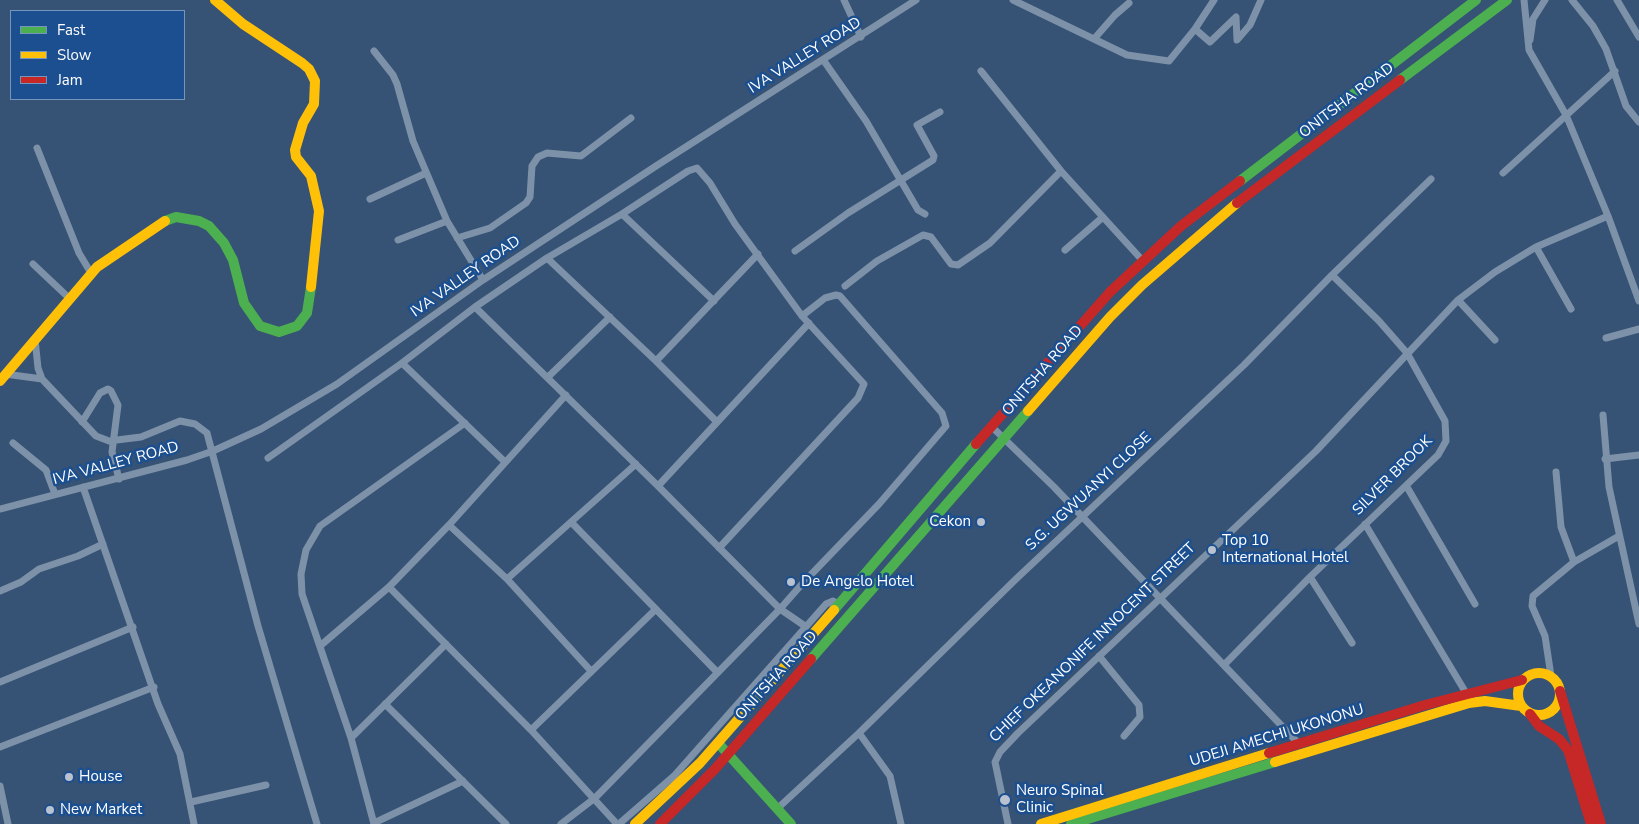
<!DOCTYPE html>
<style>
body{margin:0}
#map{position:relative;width:1639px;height:824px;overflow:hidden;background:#365274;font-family:"Nunito Sans",sans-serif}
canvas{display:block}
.legend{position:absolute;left:10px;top:10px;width:175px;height:90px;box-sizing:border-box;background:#1b4f8f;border:1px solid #7695bc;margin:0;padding:6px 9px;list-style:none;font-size:15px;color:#fff}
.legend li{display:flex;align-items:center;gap:10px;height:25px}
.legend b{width:25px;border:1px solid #7695bc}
</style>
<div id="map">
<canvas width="1639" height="824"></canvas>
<ul class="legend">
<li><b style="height:6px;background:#4caf50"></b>Fast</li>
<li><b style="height:6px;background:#ffc107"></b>Slow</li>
<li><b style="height:6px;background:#c62828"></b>Jam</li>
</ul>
</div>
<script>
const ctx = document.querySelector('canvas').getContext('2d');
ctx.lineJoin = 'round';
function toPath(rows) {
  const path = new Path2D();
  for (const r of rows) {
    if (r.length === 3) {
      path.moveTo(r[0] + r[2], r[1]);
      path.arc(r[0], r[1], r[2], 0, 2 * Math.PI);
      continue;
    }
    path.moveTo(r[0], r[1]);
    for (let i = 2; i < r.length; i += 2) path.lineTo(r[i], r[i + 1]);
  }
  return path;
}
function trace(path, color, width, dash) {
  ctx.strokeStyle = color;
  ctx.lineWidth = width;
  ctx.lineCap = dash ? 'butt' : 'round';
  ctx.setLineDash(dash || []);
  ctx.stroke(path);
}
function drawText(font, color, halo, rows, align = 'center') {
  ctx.font = font + ' "Nunito Sans",sans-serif';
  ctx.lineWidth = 5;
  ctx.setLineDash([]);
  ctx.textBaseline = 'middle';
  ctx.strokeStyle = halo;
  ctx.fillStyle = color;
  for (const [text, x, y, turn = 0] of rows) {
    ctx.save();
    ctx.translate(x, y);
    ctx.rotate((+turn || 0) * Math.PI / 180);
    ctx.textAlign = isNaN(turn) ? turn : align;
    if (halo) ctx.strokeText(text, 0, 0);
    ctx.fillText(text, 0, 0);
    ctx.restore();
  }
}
trace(toPath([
 [844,0,861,37],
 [1013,0,1127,55,1169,61,1195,29,1210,42,1236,17,1237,40,1250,25,1261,0],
 [1524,0,1529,50,1566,115,1608,216,1639,301],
 [1572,0,1593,26,1606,49,1626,106,1639,122],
 [1617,0,1639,37],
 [1195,29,1214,0],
 [1094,39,1115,15,1129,3],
 [1530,40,1533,19,1545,0],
 [374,51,393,75,397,84,413,141,447,221,483,280],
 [824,61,866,121,918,210,925,214],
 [981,71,1061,171,1143,261],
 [37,148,79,253,91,273],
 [1503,173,1615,71],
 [370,199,426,173],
 [622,214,714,301],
 [457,238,490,228,526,203,530,197,532,166,538,157,547,153,581,156,631,118],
 [398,240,447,221],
 [1536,247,1571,309],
 [1065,250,1103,217],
 [795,251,848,213,933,160,934,156,917,125,940,112],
 [547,258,656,361,717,422],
 [33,264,69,298],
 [845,286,877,261,923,235,931,237,951,264,958,265,990,243,1061,171],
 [1458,300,1495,340],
 [475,307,658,486,780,609,805,626],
 [1606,338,1639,329],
 [35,339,38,368,42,379,96,436,109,441,141,437,180,421,195,424,207,433,258,626,317,824],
 [656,361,758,254],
 [402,363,505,462],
 [5,374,42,379],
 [548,377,610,317],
 [1603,415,1609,487,1639,624],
 [82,422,100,393,108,389,111,391,118,405,112,452,119,479],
 [991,426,1054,487,1299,744],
 [13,443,46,470,55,494],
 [268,458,402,363,475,307,547,258,622,214,688,171,697,168,710,183,735,224,802,316,864,384,858,398,719,548],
 [1605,459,1639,455],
 [1556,472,1561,527,1574,562],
 [658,486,809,323],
 [83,487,158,704,180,754,194,824],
 [1407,487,1475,604],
 [0,509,187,460,213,451,261,429,337,384,483,280,656,166,916,0],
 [571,522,717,672],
 [1365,524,1466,693],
 [449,525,507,579,591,671],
 [1310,577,1352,643],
 [507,579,636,464],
 [389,587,531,730,617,824],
 [0,591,21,582,39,569,78,556,103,544],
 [320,646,389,587,449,525,566,395],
 [1099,656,1139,705,1140,717,1124,736],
 [1225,664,1310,577,1438,455,1446,441,1445,421,1407,353,1379,321,1332,275],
 [1551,676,1545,636,1532,606,1533,596,1574,562,1619,536],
 [0,682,133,627],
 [385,704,506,824],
 [531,730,656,609],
 [859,733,890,776,901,824],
 [351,738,446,644],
 [0,747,154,687],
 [0,786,8,824],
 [191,802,266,785],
 [778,808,859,733,1016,579,1244,365,1332,275,1431,179],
 [374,823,463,781],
 [374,824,351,738,302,594,301,574,306,550,320,526,465,423],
 [561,824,595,798,780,609,802,584,879,504,946,426,942,413,840,296,836,295,825,298,802,316],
 [619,824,674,776,826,604,833,601,839,605],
 [1008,824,995,762,1000,752,1018,733,1316,451,1458,300,1495,272,1536,247,1608,216]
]), '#7d92a8', 7);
trace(toPath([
 [1400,80,1507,0],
 [1240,181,1476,0],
 [165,221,176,217,199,221,209,226,224,243,233,260,244,303,260,326,279,332,297,326,307,313,311,287],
 [834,610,976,444],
 [811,659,1028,411],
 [718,743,791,824],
 [1071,824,1275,762]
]), '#4caf50', 10);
trace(toPath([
 [215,0,243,24,302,63,309,69,315,81,314,104,303,123,295,150,296,157,311,176,319,211,311,287],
 [0,381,97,267,165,221],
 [1028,411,1110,317,1142,285,1237,203],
 [1539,694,21],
 [1275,762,1469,703,1485,701,1521,706],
 [635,824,700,763,834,610],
 [1041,824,1269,753]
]), '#ffc107', 10);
trace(toPath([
 [1237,203,1400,80],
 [976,444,1110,292,1181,226,1240,181],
 [1560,691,1601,824],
 [1530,714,1539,726,1559,739,1568,750,1591,824],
 [1269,753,1425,705,1522,680],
 [660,824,715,769,811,659]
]), '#c62828', 10);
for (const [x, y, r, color] of [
 [981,522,5,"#b9c2ce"],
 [1212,550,5,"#b9c2ce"],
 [791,582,5,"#b9c2ce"],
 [69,777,5,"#b9c2ce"],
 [1005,800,6,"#b9c2ce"],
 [50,810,5,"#b9c2ce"]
]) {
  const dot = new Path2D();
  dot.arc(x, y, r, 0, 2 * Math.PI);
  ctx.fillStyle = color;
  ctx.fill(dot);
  trace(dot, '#1b4f8f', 2);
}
drawText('15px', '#fff', '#1b4f8f', [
 ["IVA VALLEY ROAD",805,56,-32],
 ["ONITSHA ROAD",1347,101,-37],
 ["IVA VALLEY ROAD",466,277,-35],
 ["ONITSHA ROAD",1043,371,-49],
 ["IVA VALLEY ROAD",116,464,-15],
 ["SILVER BROOK",1393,476,-45],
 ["S.G. UGWUANYI CLOSE",1089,492,-43],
 ["CHIEF OKEANONIFE INNOCENT STREET",1093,643,-44],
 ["ONITSHA ROAD",777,676,-48],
 ["UDEJI AMECHI UKONONU",1277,736,-17]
]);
drawText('15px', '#fff', '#1b4f8f', [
 ["Cekon",971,522,"right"],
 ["Top 10",1222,541],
 ["International Hotel",1222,558],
 ["De Angelo Hotel",801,582],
 ["House",79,777],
 ["Neuro Spinal",1016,791],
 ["Clinic",1016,808],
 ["New Market",60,810]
], 'left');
</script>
